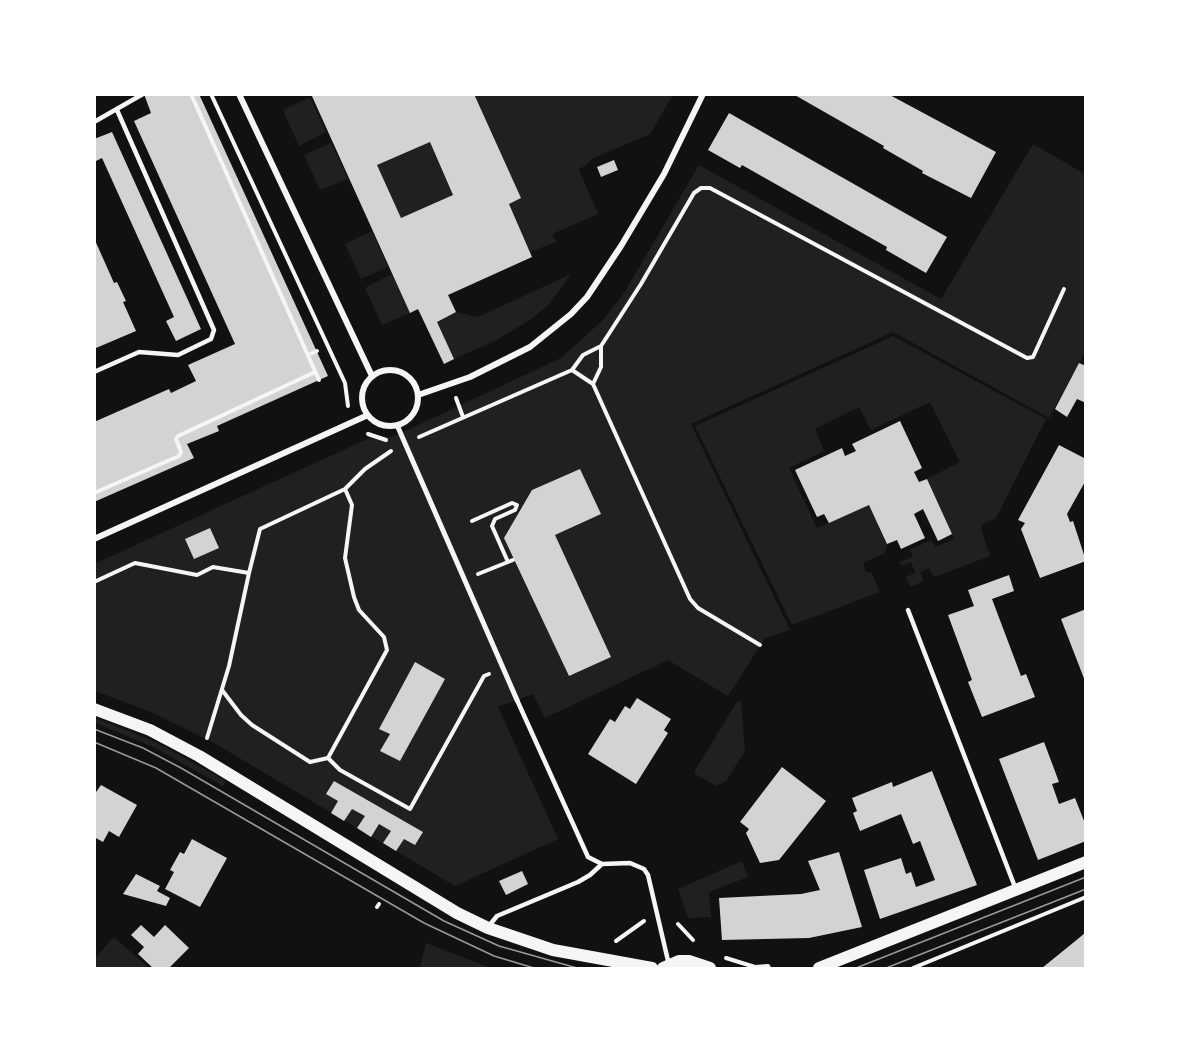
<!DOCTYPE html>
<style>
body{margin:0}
#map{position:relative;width:1180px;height:1063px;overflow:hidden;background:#111;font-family:"Nunito Sans",sans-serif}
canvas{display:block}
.frame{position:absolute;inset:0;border:96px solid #fff;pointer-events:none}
</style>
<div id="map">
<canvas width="1180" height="1063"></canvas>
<div class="frame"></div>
</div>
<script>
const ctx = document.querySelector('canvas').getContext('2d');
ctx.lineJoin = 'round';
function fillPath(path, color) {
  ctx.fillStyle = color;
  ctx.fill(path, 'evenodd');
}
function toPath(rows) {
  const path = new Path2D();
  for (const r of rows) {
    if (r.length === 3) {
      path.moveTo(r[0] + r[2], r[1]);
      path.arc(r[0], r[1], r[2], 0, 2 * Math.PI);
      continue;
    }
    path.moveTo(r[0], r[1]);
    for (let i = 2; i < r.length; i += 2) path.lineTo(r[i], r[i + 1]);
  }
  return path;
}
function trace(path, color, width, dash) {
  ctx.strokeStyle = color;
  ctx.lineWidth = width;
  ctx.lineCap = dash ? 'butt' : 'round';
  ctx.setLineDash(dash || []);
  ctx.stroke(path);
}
fillPath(toPath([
 [474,95,673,95,650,134,594,158,579,170,598,214,552,234,556,242,530,252,509,204,521,198],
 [310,97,326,132,299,146,283,110],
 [430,142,453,195,401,218,377,165],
 [331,143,348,179,320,190,304,155],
 [1033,144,1085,174,1085,352,1049,418,893,332,691,424,790,630,765,638,728,696,668,660,545,718,533,694,498,707,558,839,455,886,214,743,151,712,95,691,94,564,374,436,391,437,401,433,561,358,603,320,624,293,699,165,941,299],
 [372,231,388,267,361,279,345,244],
 [392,274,410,313,382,325,365,288],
 [571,274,549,304,533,318,495,341,454,359,437,322,456,312,478,317],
 [893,336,1046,419,996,518,983,524,981,528,990,556,934,577,929,568,920,572,924,581,910,587,906,577,915,573,911,562,901,566,900,562,913,556,910,550,931,540,936,547,954,539,927,479,960,462,930,402,871,430,859,407,815,429,824,451,789,468,817,528,869,505,887,544,885,553,863,563,866,572,872,573,880,592,792,625,695,426],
 [741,701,745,751,726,781,716,786,695,774,695,770,737,702],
 [95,718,154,741,226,781,223,786,153,747,95,723],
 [742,861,748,877,709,892,711,917,688,918,678,889],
 [114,937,149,968,99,968,95,965,95,958],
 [426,943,491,968,420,968]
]), '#202020');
fillPath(toPath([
 [144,94,199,94,328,376,217,426,219,431,187,444,194,458,94,502,94,422,169,389,171,393,196,381,188,365,235,344,134,121,151,113],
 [311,94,474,94,521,198,509,204,532,257,448,295,456,312,437,322,454,359,444,364,418,309,410,313],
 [430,142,453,195,401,218,377,165],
 [793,94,888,94,996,152,971,198,922,173,923,171,883,148,884,146],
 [729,113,947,237,926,273,886,250,887,247,742,165,740,168,708,150],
 [112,132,201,329,176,341,166,321,174,317,102,158,94,162,94,139],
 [614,160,618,170,601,177,597,167],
 [94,238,114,283,117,282,126,301,123,302,136,331,96,348],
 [1079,363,1086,366,1086,403,1077,399,1067,417,1055,409],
 [900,421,922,468,914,472,919,482,927,479,952,534,938,541,923,509,914,514,925,538,901,549,897,540,887,544,869,505,829,523,824,514,817,517,795,470,842,448,845,456,856,451,852,444],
 [1059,445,1086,459,1086,480,1067,514,1070,522,1073,521,1086,561,1040,578,1021,529,1025,523,1018,520],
 [580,469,601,514,555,535,611,657,569,676,504,538,532,490],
 [210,528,219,548,194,559,185,539],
 [1009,575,1014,591,992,599,1021,676,1026,674,1035,697,982,717,968,682,972,680,948,615,974,606,968,590],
 [1086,609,1086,681,1085,681,1061,619],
 [415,662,445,679,400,761,380,751,390,734,379,729],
 [637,698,671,719,664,730,668,733,636,784,588,754,610,719,615,722,625,706,630,709],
 [1044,742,1059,782,1052,784,1059,804,1075,798,1086,826,1086,841,1038,860,999,759],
 [782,767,826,801,779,860,760,863,746,833,749,829,740,822],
 [932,771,977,885,880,919,864,870,901,858,906,874,911,872,916,887,935,880,920,841,913,844,901,814,860,831,853,813,857,811,852,798,892,782,893,787],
 [334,781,423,832,415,845,404,839,396,851,383,843,391,831,379,824,371,837,357,828,365,816,352,809,344,821,331,813,338,801,326,794],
 [101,785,137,805,119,837,109,831,103,842,94,837,94,795],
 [192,839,227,858,200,907,165,889,174,872,170,870,180,852,184,854],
 [839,852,862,927,809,938,722,940,719,898,801,894,820,890,808,861],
 [522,871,528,884,506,895,499,881],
 [136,874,160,886,157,891,170,898,166,906,123,894],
 [141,925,154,937,165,925,189,948,169,968,153,968,138,954,144,947,131,935],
 [1086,932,1086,968,1042,968,1079,938]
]), '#d3d3d3');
trace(toPath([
 [191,94,319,380],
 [211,94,345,383,348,406],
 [601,346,641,284,694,193,701,188,710,188,1027,358,1033,357,1064,289],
 [601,346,601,367,593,384,572,370,583,355,601,346],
 [308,355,317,351],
 [593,384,690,599,698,608,760,645],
 [456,398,463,417],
 [368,434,386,440],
 [419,437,572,370],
 [94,493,179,456,181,452,176,439,178,436,315,372],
 [472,521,512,503,517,505,515,510,495,519,492,526,508,562,513,560],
 [478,574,508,562],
 [94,582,135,563,197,575,213,567,249,573,260,529,345,489,365,469,391,451],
 [222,690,241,715,252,725,310,762,328,758,387,650,384,637,359,610,354,597,345,558,352,505,345,489],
 [207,738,229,666,249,573],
 [328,758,340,770,410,809,484,676,489,674],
 [377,907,379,904],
 [678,924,693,940],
 [616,941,644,921],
 [726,958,755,967,768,966,769,968],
 [913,968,1086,897]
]), '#f5f5f5', 4);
trace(toPath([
 [94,122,143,94],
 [94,372,139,352,178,355,211,339,214,330,117,110],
 [908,610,1015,887],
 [517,700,588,857,602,864,630,863,644,869,648,875,669,965],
 [488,927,497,916,578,882,590,875,602,864]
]), '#f5f5f5', 4.5);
trace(toPath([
 [397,425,517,700]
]), '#f5f5f5', 5);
trace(toPath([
 [239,94,372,376],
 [390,398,28],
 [418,395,470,377,530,347,571,314,587,297,621,246,664,174,703,94],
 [94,539,368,415]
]), '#f5f5f5', 6);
trace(toPath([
 [94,709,150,730,199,756,457,913,488,928,553,950,652,968],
 [663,968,679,961,689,961,710,968],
 [819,968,1086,862]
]), '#f5f5f5', 12);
trace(toPath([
 [94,729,143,748,181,768,444,921,499,946,577,968],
 [94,742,156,768,424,923,494,956,534,968],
 [856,968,1086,877],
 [886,968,1086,889]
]), '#9a9a9a', 1.5);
</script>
